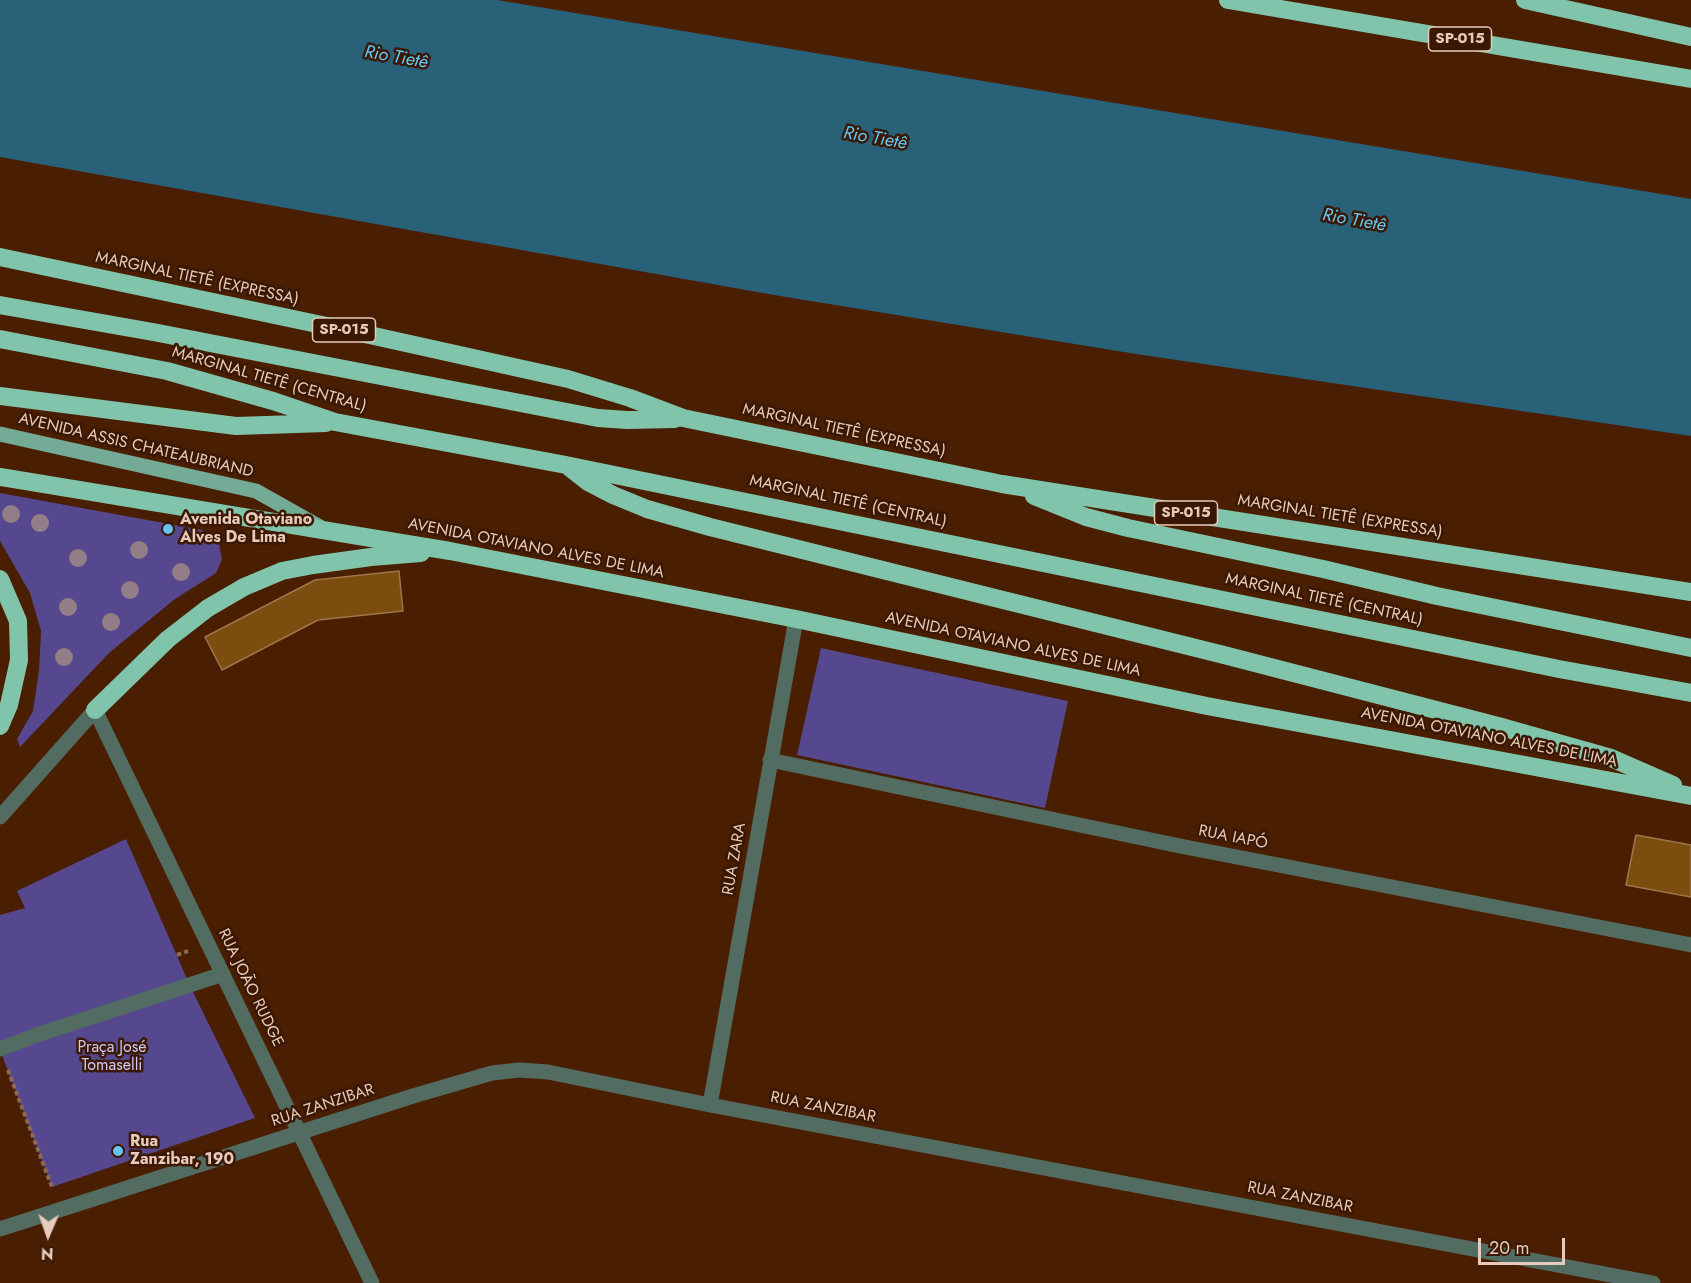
<!DOCTYPE html>
<meta charset="utf-8">
<style>
body{margin:0}
#map{position:relative;width:1691px;height:1283px;overflow:hidden;background:#4a1e01;font-family:Jost,sans-serif}
canvas{display:block}
.north{position:absolute;left:18px;top:1205px;width:60px;height:60px;-webkit-text-stroke:4px #3a1803;paint-order:stroke;rotate:182deg;font-size:16px;font-weight:700;line-height:24px;text-align:center;color:#e7cabb}
.north::after{content:'';display:block;margin:auto;width:21px;height:27px;background:#e7cabb;clip-path:polygon(50% 0,100% 100%,50% 72%,0 100%)}
.scale{position:absolute;left:1478px;top:1238px;width:87px;height:27px;box-sizing:border-box;border:3px solid #e7cabb;border-top:0;padding-left:8px;font-size:18px;line-height:21px;white-space:nowrap;color:#e7cabb;-webkit-text-stroke:4px #3a1803;paint-order:stroke}
</style>
<div id="map">
<canvas width="1691" height="1283"></canvas>
<div class="north">N</div>
<div class="scale">20 m</div>
</div>
<script>
const ctx = document.querySelector('canvas').getContext('2d');
ctx.lineJoin = 'round';
function fillPath(path, color) {
  ctx.fillStyle = color;
  ctx.fill(path, 'evenodd');
}
function toPath(rows) {
  const path = new Path2D();
  for (const r of rows) {
    path.moveTo(r[0], r[1]);
    for (let i = 2; i < r.length; i += 2) path.lineTo(r[i], r[i + 1]);
  }
  return path;
}
function trace(path, color, width, dash) {
  ctx.strokeStyle = color;
  ctx.lineWidth = width;
  ctx.lineCap = dash ? 'butt' : 'round';
  ctx.setLineDash(dash || []);
  ctx.stroke(path);
}
function drawText(font, color, halo, rows, align = 'center') {
  ctx.font = font + ' Jost,sans-serif';
  ctx.lineWidth = 5;
  ctx.setLineDash([]);
  ctx.textBaseline = 'middle';
  ctx.strokeStyle = halo;
  ctx.fillStyle = color;
  for (const [text, x, y, turn = 0] of rows) {
    ctx.save();
    ctx.translate(x, y);
    ctx.rotate((+turn || 0) * Math.PI / 180);
    ctx.textAlign = isNaN(turn) ? turn : align;
    if (halo) ctx.strokeText(text, 0, 0);
    ctx.fillText(text, 0, 0);
    ctx.restore();
  }
}
fillPath(toPath([
 [0,493,202,530,219,544,222,559,216,573,175,599,109,653,20,747,17,739,33,711,39,671,41,631,30,593,0,541],
 [821,648,1068,701,1045,808,797,755],
 [126,839,190,986,255,1118,52,1187,0,1050,0,915,25,908,17,891]
]), '#55488e');
fillPath(toPath([
 [0,0,497,0,1691,199,1691,436,1136,354,774,295,0,157]
]), '#296179');
const building = toPath([
 [399,571,403,611,318,620,222,670,205,637,315,580,399,571],
 [1636,835,1691,845,1691,897,1626,885,1636,835]
]);
fillPath(building, '#7b4e10');
trace(building, '#9d764a', 1.5);
trace(toPath([
 [177,955,188,951],
 [8,1070,52,1187]
]), '#8e6952', 4, [4.5, 3]);
trace(toPath([
 [770,760,1180,846,1691,945],
 [0,817,95,710,372,1283],
 [0,1049,37,1035,223,974],
 [710,1105,796,619],
 [0,1229,413,1096,492,1073,519,1070,548,1072,710,1105,1653,1283]
]), '#526c62', 15);
trace(toPath([
 [0,434,256,491,320,527]
]), '#73ab96', 15);
trace(toPath([
 [1228,0,1691,79],
 [1525,0,1691,37],
 [0,257,374,336,568,379,630,398,683,418,1002,484,1691,592],
 [0,305,153,332,598,418,627,420,675,419],
 [0,339,167,371,273,401,335,422,566,465,1559,669,1691,693],
 [0,396,236,426,326,423],
 [570,468,588,482,613,495,647,509,710,527,1224,655,1498,726,1611,758,1673,785],
 [0,477,450,551,796,619,1207,706,1691,796],
 [1034,496,1086,517,1128,528,1323,569,1437,596,1691,648],
 [0,579,18,621,19,660,9,705,0,726],
 [95,710,168,639,208,608,244,587,282,571,313,565,371,557,421,553]
]), '#80c4ab', 18);
ctx.fillStyle = '#937d87';
for (const [x, y] of [
 [11,514],
 [40,523],
 [139,550],
 [78,558],
 [181,572],
 [130,590],
 [68,607],
 [111,622],
 [64,657]
]) {
  ctx.beginPath();
  ctx.arc(x, y, 9, 0, 2 * Math.PI);
  ctx.fill();
}
for (const [x, y, r, color] of [
 [168,529,6,"#66c4ef"],
 [118,1151,6,"#66c4ef"]
]) {
  const dot = new Path2D();
  dot.arc(x, y, r, 0, 2 * Math.PI);
  ctx.fillStyle = color;
  ctx.fill(dot);
  trace(dot, '#3a1803', 2);
}
for (const [x, y, w] of [
 [1460,39,63],
 [344,330,63],
 [1186,513,63]
]) {
  const box = new Path2D();
  box.roundRect(x - w / 2, y - 12, w, 24, 4.5);
  ctx.fillStyle = '#3a1803';
  ctx.fill(box);
  trace(box, '#e7cabb', 1.5);
}
drawText('bold 15px', '#e7cabb', null, [
 ["SP-015",1460,39],
 ["SP-015",344,330],
 ["SP-015",1186,513]
]);
drawText('16px', '#e7cabb', '#3a1803', [
 ["MARGINAL TIETÊ (EXPRESSA)",197,279,12],
 ["MARGINAL TIETÊ (CENTRAL)",269,380,16],
 ["MARGINAL TIETÊ (EXPRESSA)",844,431,12],
 ["AVENIDA ASSIS CHATEAUBRIAND",136,446,13],
 ["MARGINAL TIETÊ (CENTRAL)",848,502,12],
 ["MARGINAL TIETÊ (EXPRESSA)",1340,517,9],
 ["AVENIDA OTAVIANO ALVES DE LIMA",536,549,11],
 ["MARGINAL TIETÊ (CENTRAL)",1324,600,12],
 ["AVENIDA OTAVIANO ALVES DE LIMA",1013,645,12],
 ["AVENIDA OTAVIANO ALVES DE LIMA",1489,738,11],
 ["RUA IAPÓ",1233,838,11],
 ["RUA ZARA",735,859,-80],
 ["RUA JOÃO RUDGE",250,988,64],
 ["RUA ZANZIBAR",323,1106,-18],
 ["RUA ZANZIBAR",823,1108,11],
 ["RUA ZANZIBAR",1300,1198,11]
]);
drawText('bold 16px', '#e7cabb', '#3a1803', [
 ["Avenida Otaviano",180,520],
 ["Alves De Lima",180,538],
 ["Rua",130,1142],
 ["Zanzibar, 190",130,1160]
], 'left');
drawText('16px', '#cecaf5', '#3a1803', [
 ["Praça José",112,1048],
 ["Tomaselli",112,1066]
]);
drawText('italic 18px', '#62ccfb', '#3a1803', [
 ["Rio Tietê",396,58,10],
 ["Rio Tietê",875,139,10],
 ["Rio Tietê",1354,221,10]
]);
</script>
